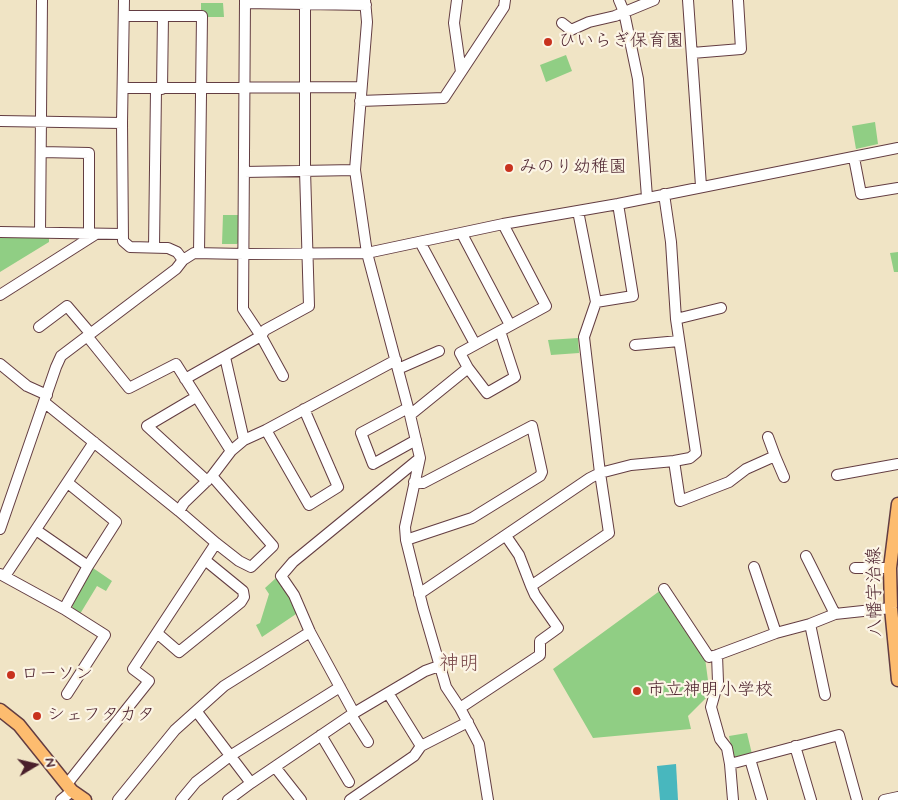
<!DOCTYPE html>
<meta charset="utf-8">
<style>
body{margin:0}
#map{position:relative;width:898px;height:800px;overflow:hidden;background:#f0e4c5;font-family:Mynerve,sans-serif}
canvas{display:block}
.north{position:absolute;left:10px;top:740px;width:50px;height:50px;-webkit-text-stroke:4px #fcf5e5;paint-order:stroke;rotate:81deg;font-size:14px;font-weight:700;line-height:20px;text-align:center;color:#4a1f2b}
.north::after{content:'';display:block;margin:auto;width:18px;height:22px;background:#4a1f2b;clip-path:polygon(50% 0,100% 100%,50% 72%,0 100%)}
</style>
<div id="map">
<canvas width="898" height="800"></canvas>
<div class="north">N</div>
</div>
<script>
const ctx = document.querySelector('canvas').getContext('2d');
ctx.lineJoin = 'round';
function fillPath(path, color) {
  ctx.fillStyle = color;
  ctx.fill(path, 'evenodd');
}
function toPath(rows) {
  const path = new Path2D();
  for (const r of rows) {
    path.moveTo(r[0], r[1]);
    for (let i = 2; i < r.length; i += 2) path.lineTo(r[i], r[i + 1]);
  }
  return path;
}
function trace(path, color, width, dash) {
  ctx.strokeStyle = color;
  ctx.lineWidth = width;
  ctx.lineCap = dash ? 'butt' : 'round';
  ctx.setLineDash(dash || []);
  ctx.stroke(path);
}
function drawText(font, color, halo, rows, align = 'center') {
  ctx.font = font + ' Mynerve,"Klee One",sans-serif';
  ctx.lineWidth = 4.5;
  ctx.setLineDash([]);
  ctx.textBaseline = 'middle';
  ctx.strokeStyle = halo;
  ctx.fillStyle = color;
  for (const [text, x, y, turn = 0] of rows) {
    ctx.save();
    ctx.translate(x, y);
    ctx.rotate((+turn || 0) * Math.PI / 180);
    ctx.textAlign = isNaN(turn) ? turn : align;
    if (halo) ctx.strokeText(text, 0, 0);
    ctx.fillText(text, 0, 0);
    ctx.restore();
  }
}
fillPath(toPath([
 [201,3,223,3,224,17,205,17,201,14],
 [566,55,572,71,546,82,540,65],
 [875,122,878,144,856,149,852,126],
 [223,215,239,215,239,242,237,244,222,244],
 [0,237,49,238,49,242,0,272],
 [898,252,898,272,894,272,890,253],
 [578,338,579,353,551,355,548,340],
 [93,568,112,581,106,591,97,586,80,614,73,610,72,603],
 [276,578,292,598,299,612,262,637,256,625,260,623,269,594,265,588],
 [661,590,705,658,709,688,707,697,688,716,691,729,593,738,553,669],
 [747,733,752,754,738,758,733,756,729,736]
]), '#90ce84');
fillPath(toPath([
 [676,764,678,800,660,800,657,766]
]), '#48b7be');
const minor = toPath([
 [124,0,122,123,123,241,130,247,168,248,177,252,183,260,194,253,244,254,367,253,503,224,618,204,898,148],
 [245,0,243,309,261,336,283,376],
 [365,0,367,22,355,170,367,253,410,415,420,458,405,527,406,540,423,608,446,687,460,708,479,744,488,800],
 [457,0,454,23,461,72],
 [619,0,624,12,638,79,647,197],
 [688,0,701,186],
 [245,3,366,5],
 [124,16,202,16,199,253],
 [562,23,571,30,589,22,615,16,654,0],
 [692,53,741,49,738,0],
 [124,88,361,87],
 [162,89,163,16],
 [360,101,444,98,504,7,505,0],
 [0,121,122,123],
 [41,152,89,153,89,234],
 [854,158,861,194,898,188],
 [244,172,355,170],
 [578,211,596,302],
 [0,232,122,234],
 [40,232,42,0],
 [462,234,510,325],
 [420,242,475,344],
 [154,247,156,89],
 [0,295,96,234],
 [676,319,721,308],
 [39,327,67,306,90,333],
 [87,336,129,388,176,364,231,451],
 [635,345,679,341],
 [225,357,244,440],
 [0,364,27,386,47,395],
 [468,368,487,393,515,377,500,331],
 [398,369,439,351],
 [185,379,261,336,265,330,309,306,305,170,305,0],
 [196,397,147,426,207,481],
 [44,402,179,511,216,543,239,561,251,567,273,546,212,476],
 [408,408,361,433,373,464,416,440],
 [410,415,468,368,460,353,546,306,503,224],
 [266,430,309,505,338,487,304,409],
 [768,437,775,456],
 [674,461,680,501,729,482,746,469,775,456,784,477],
 [837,475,898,464],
 [179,511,184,503,212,476,231,451,244,440,266,430,396,360],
 [0,529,56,367,61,356,176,269,183,260],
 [36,530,88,566],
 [506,536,519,555,531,586,609,533,600,473,631,465,674,461,690,458,696,453,676,319,671,242,664,194],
 [406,540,472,518,540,476,542,472,532,426,423,483,414,482],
 [806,556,835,614],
 [754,567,776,633],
 [855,568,890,568],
 [0,574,64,609,105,635,67,694],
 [5,576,94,442],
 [664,589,709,657,717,655,776,633,810,624,835,614,891,608],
 [419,594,590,478,600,473,584,337,596,302,633,296,618,204],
 [64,609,88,566,116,522,68,483],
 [810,624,825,695],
 [157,633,179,652,241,602,244,597,243,591,205,560],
 [717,655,718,682,711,707,720,739,727,748,730,764,839,735,857,800],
 [388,693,421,746],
 [460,708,540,655,540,641,558,628,535,595,531,586],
 [197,712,251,783],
 [354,713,310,632,294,595,281,576,293,562,420,458],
 [351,715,368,742],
 [321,735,349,782],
 [795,746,811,800],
 [750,759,762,800],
 [730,764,733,800],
 [275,767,301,800],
 [67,784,149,681,133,669,216,543],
 [61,800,72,791],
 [118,800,175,730,224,686,310,632],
 [181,800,196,782,230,756,340,687],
 [228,800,251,783,354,713,425,671,439,666],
 [350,800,414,756,421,746,468,722],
 [884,800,898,797]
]);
const major = toPath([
 [898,504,890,568,891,608,898,680],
 [0,710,19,725,72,791,85,800]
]);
trace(minor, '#633d42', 12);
trace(major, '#633d42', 15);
trace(minor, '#fff', 10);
trace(major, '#fdbc6f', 12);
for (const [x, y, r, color] of [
 [548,42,5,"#c8321e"],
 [509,168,5,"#c8321e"],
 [11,675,5,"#c8321e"],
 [637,691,5,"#c8321e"],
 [37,716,5,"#c8321e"]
]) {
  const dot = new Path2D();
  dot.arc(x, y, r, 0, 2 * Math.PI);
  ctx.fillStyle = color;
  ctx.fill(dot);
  trace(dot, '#fcf5e5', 2);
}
drawText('18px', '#4a1f2b', '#fcf5e5', [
 ["ひいらぎ保育園",558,42],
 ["みのり幼稚園",519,168],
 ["ローソン",21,675],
 ["市立神明小学校",647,691],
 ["シェフタカタ",47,716]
], 'left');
drawText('18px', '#4a1f2b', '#fcf5e5', [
 ["八幡宇治線",876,592,-91]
]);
drawText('20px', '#7b4b4d', '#fcf5e5', [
 ["神明",459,665]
]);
</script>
